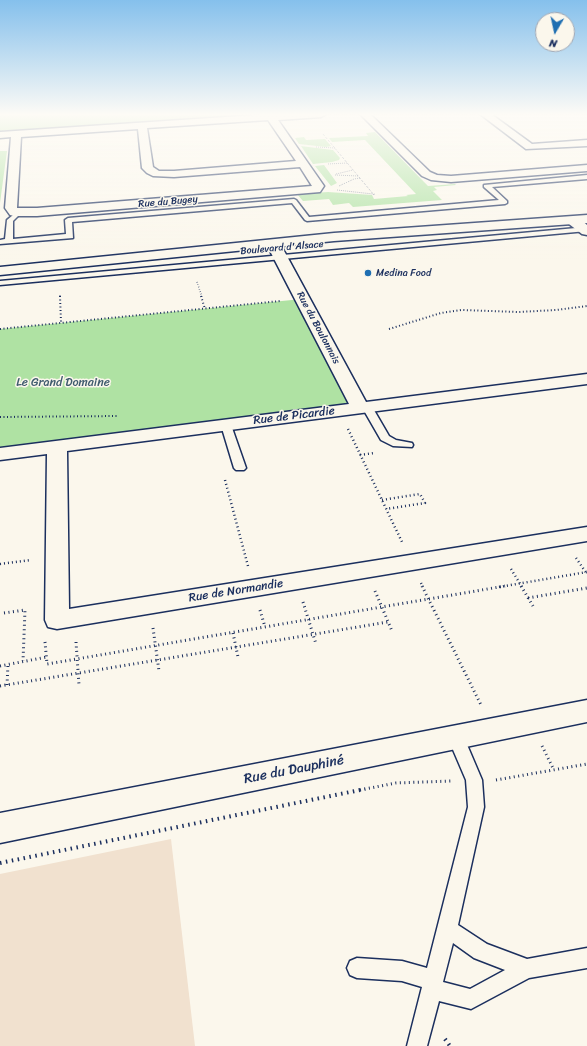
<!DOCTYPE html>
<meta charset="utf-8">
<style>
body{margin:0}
#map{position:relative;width:587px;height:1046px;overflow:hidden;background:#fbf7ec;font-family:Sriracha,sans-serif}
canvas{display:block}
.north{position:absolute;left:535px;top:12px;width:40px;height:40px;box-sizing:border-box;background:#fbf7ec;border:1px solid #a1a7b3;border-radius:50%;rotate:189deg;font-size:11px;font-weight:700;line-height:16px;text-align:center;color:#1b2f5e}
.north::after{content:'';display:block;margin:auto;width:14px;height:18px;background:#1f6fb2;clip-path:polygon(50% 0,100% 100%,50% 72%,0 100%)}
</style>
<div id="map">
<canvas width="587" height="1046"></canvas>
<div class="north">N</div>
</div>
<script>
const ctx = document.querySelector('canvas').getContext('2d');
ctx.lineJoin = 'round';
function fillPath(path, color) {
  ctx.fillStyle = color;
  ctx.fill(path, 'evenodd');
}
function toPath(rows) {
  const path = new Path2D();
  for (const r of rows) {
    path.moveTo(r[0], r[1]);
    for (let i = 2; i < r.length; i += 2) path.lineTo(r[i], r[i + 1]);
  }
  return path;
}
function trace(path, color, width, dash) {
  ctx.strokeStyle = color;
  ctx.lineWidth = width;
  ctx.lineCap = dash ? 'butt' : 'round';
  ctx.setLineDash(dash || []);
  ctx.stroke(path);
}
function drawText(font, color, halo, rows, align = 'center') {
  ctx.font = font + ' Sriracha,sans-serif';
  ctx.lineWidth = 3;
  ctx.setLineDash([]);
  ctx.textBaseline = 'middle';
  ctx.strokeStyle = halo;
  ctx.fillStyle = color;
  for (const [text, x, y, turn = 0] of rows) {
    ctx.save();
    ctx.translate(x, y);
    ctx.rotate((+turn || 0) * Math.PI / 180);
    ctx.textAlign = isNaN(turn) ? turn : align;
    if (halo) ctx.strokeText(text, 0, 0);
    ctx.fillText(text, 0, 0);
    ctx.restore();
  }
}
fillPath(toPath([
 [171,839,195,1046,0,1046,0,874]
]), '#f1e1cf');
fillPath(toPath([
 [0,114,276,114,0,131],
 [375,132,428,186,455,184,456,185,434,187,437,190,433,191,442,200,353,207,349,203,333,205,329,199,303,201,297,194,328,192,372,195,374,199,408,196,406,195,416,194,365,140,332,142,329,138,368,136,366,133],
 [304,137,306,140,325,139,331,146,326,147,299,144,295,138],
 [301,146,333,150,340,158,339,160,332,162,313,164],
 [0,151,7,151,0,203],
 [324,165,337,183,331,186,315,166],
 [302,299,360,408,0,454,0,329]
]), '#afe2a3');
const service = toPath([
 [587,175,587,179,492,187,507,201,507,203,505,204,307,221,305,220,292,203,72,222,73,238,0,244,0,240,5,239,7,220,18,211,21,213,13,221,13,239,66,234,65,220,68,218,294,199,296,200,309,217,499,200,484,187,484,185,587,175],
 [587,227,587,231,0,285,0,281,587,227],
 [367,404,371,405,389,436,396,440,412,443,413,445,412,447,393,446,381,440,362,407,367,404],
 [226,422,231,425,246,468,244,470,236,470,234,468,221,425,226,422],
 [456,731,462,733,482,780,484,807,458,925,487,944,527,959,587,948,587,968,529,978,471,1009,439,1001,427,1046,407,1046,422,987,402,981,357,978,350,975,347,968,350,961,357,958,402,961,427,968,468,807,466,780,448,738,450,733,456,731],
 [453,943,474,958,505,970,470,989,443,982,453,943]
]);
const minor = toPath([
 [271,114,326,114,321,117,278,120,324,186,320,192,37,216,14,216,10,215,5,208,11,137,0,138,0,132,271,114],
 [268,120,296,161,174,171,159,171,153,167,147,128,268,120],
 [138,129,142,168,147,173,153,176,174,177,300,167,312,186,37,208,17,208,21,137,138,129],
 [360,114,370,114,430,172,437,175,451,176,587,165,587,171,451,182,431,180,422,176,360,114],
 [480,114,491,114,532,144,587,140,587,146,526,149,480,114],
 [574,217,579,218,587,225,587,235,582,234,569,224,568,221,569,218,574,217],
 [276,245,281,246,283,249,366,402,587,374,587,384,67,451,69,609,587,527,587,541,57,629,48,627,45,620,47,454,0,460,0,448,349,404,269,249,271,246,276,245],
 [587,700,587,722,0,843,0,813,587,700]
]);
const tertiary = toPath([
 [587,215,587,223,334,241,0,275,0,267,334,233,587,215]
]);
trace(service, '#1b2f5e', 3);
trace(minor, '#1b2f5e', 3);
trace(tertiary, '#1b2f5e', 3);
trace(toPath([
 [323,134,374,195],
 [316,147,335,148],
 [328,164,347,163],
 [336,174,353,170],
 [335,175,358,176],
 [339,186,354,179,360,178],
 [337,190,373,194]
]), '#1b2f5e', 1, [0.5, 1.5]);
trace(toPath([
 [374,194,375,196],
 [197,282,202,297],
 [60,295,60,297]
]), '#1b2f5e', 1.5, [0.5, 2]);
trace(toPath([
 [60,296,61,322],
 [201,296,205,309],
 [0,329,280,301],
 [389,329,441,313,461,310,518,312,556,310,587,306],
 [0,417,119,416]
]), '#1b2f5e', 2, [1, 2.5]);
trace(toPath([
 [348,429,402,542],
 [360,455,374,453],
 [225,480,248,566],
 [382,500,420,494,425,503,386,509],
 [576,558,587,574],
 [0,564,31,560],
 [511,569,522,587],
 [421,583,423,587],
 [499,587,587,572]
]), '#1b2f5e', 2.5, [1, 3]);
trace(toPath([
 [422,586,481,705,482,704],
 [521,586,533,606],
 [375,591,392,631],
 [528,598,587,588],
 [303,602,316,644],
 [260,610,265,627],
 [4,613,25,610,23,661],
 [153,628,159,671],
 [233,633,238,657],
 [45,642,47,664,505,586],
 [76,642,79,685],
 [0,666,47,657],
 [7,685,8,664],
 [0,686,388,622],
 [542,746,554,770],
 [496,780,587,764],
 [360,790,396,783,451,781]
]), '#1b2f5e', 3, [1, 3.5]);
trace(toPath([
 [0,863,365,789],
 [445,1039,450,1046]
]), '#1b2f5e', 4, [1.5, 4.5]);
fillPath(service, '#fbf7ec');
fillPath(minor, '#fbf7ec');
fillPath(tertiary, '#fbf7ec');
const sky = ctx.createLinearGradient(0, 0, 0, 260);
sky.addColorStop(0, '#85c0ec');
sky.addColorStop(0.44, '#fdfbf6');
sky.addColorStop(1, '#fdfbf600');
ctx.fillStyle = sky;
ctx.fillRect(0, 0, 587, 260);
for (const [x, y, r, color] of [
 [368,273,4,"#1f6fb2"]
]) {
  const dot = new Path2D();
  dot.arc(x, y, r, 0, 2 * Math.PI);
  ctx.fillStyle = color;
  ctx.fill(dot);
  trace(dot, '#fbf7ec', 1.5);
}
drawText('10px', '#1b2f5e', '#fbf7ec', [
 ["Rue du Bugey",168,202,-5],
 ["Boulevard d'Alsace",282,248,-5],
 ["Rue du Boulonnais",318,328,62]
]);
drawText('10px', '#1b2f5e', '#fbf7ec', [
 ["Medina Food",376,273]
], 'left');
drawText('12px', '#405c6f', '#fbf7ec', [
 ["Le Grand Domaine",63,383]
]);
drawText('12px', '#1b2f5e', '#fbf7ec', [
 ["Rue de Picardie",294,416,-7],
 ["Rue de Normandie",236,591,-9]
]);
drawText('14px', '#1b2f5e', '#fbf7ec', [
 ["Rue du Dauphiné",294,770,-11]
]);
</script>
